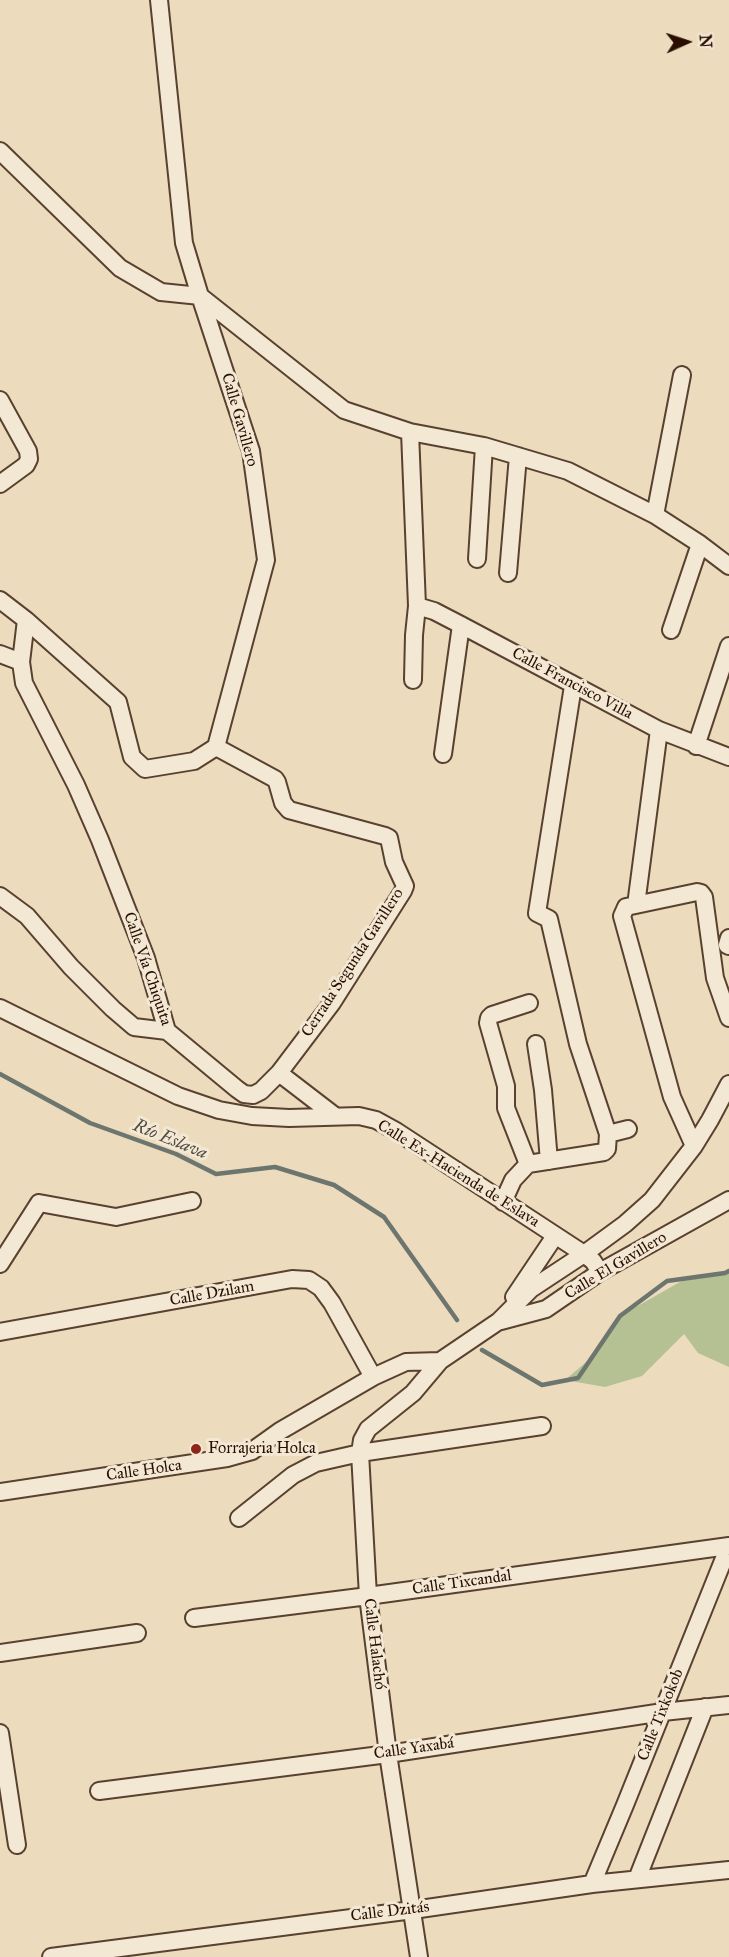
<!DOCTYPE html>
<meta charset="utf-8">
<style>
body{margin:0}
#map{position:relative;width:729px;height:1957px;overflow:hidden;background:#eddbbd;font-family:"IM FELL Great Primer",serif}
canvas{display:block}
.north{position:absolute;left:657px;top:12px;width:60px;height:60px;-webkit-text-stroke:4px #f3e8d4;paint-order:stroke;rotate:87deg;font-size:16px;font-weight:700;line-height:24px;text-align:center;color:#280e00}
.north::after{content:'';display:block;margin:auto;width:21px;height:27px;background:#280e00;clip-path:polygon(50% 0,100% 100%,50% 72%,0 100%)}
</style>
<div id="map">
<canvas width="729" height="1957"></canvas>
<div class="north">N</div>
</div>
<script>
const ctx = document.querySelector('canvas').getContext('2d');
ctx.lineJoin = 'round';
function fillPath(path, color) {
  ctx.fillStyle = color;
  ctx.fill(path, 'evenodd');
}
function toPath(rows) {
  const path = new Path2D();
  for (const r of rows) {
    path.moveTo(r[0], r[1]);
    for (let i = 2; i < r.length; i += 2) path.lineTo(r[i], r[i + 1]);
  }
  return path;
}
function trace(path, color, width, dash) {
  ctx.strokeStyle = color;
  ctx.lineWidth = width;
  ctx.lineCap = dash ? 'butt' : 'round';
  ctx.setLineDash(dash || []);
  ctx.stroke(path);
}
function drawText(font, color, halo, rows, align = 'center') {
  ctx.font = font + ' "IM FELL Great Primer",serif';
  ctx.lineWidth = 6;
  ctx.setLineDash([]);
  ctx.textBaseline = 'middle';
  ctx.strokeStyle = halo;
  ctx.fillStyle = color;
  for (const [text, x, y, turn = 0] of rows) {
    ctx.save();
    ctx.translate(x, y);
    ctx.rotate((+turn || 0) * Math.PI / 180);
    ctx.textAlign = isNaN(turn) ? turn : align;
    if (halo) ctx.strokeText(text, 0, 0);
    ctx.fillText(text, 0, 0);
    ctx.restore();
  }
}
fillPath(toPath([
 [729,1268,729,1367,698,1353,684,1334,642,1376,605,1387,565,1380,592,1357,620,1316,687,1278,725,1273]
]), '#b5c193');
trace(toPath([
 [0,1074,90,1123,176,1154,216,1174,275,1167,334,1185,384,1217,457,1320],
 [482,1350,542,1385,578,1378,620,1316,667,1281,725,1273,729,1271]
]), '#6c756e', 4.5);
const street = toPath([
 [0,151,120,268,161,292,200,296,344,410,410,432,484,446,568,471,655,515,700,544,729,566],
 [0,400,28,451,29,459,26,465,0,484],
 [410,432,417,606,414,635,413,680],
 [655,515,682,375],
 [477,559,484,446],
 [508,573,518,456],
 [0,600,26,620,118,702,132,757,145,769,194,761,216,747,266,560,251,451,200,296,184,243,159,0],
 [417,606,434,611,461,625,659,730,729,757],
 [26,620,21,662,24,683,76,785,100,840,146,958,167,1031,237,1089,244,1094,253,1095,261,1091,279,1073,332,1003,403,891,405,886,394,862,389,838,385,836,289,810,283,803,277,782,275,779,216,747],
 [671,630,700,544],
 [0,654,21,662],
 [696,746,729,646],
 [443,754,461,625],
 [0,896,27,916,71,967,113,1009,134,1027,167,1031],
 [636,905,659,730],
 [729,938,727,945,729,946],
 [0,1008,178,1096,219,1110,252,1116,289,1118,359,1116,376,1120,396,1131,584,1254,593,1261,600,1272],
 [536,1044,543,1090,549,1161],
 [279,1073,335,1116],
 [608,1134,628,1129],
 [694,1146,672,1097,622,916,626,907,697,892,701,893,704,897,715,978,729,1018],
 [528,1164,506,1108,506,1086,488,1023,489,1018,492,1015,529,1003],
 [503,1202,513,1180,528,1164,604,1152,607,1149,608,1134,578,1044,549,919,537,913,573,686],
 [0,1264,39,1203,116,1217,192,1201],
 [514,1297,555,1236],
 [501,1321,546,1309,600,1272,729,1200],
 [0,1332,292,1279,309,1280,321,1288,332,1303,373,1377],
 [0,1492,227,1458,252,1451,280,1431,373,1377,406,1362,440,1361],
 [239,1518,293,1475,316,1463,360,1453,542,1426],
 [194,1618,368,1596,729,1546],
 [0,1653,137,1633],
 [0,1733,17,1845],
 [99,1791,388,1754,663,1712,729,1705],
 [637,1879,705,1707],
 [592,1884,625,1805,729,1546],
 [51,1957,413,1910,592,1884,729,1870],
 [419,1957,388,1754,368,1596,360,1453,362,1440,368,1429,413,1393,440,1361,499,1321,531,1289,584,1254,625,1224,652,1200,694,1146,710,1120,729,1084]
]);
trace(street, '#59412f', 20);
trace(street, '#f3e8d4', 16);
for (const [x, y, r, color] of [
 [196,1449,6,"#8f2418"]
]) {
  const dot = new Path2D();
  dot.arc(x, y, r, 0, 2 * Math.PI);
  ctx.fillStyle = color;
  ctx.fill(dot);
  trace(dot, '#f3e8d4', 2);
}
drawText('16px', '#280e00', '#f3e8d4', [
 ["Calle Gavillero",239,420,74],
 ["Calle Francisco Villa",572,684,28],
 ["Cerrada Segunda Gavillero",353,963,-57],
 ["Calle Vía Chiquita",147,969,71],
 ["Calle Ex-Hacienda de Eslava",458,1174,32],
 ["Calle El Gavillero",616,1266,-31],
 ["Calle Dzilam",212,1294,-10],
 ["Calle Holca",144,1471,-8],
 ["Calle Tixcandal",462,1583,-8],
 ["Calle Halachó",374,1644,83],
 ["Calle Tixkokob",661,1715,-68],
 ["Calle Yaxabá",414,1749,-8],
 ["Calle Dzitás",390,1912,-7]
]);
drawText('16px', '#280e00', '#f3e8d4', [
 ["Forrajeria Holca",208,1449]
], 'left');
drawText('italic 18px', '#504a40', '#f3e8d4', [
 ["Río Eslava",170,1140,22]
]);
</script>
